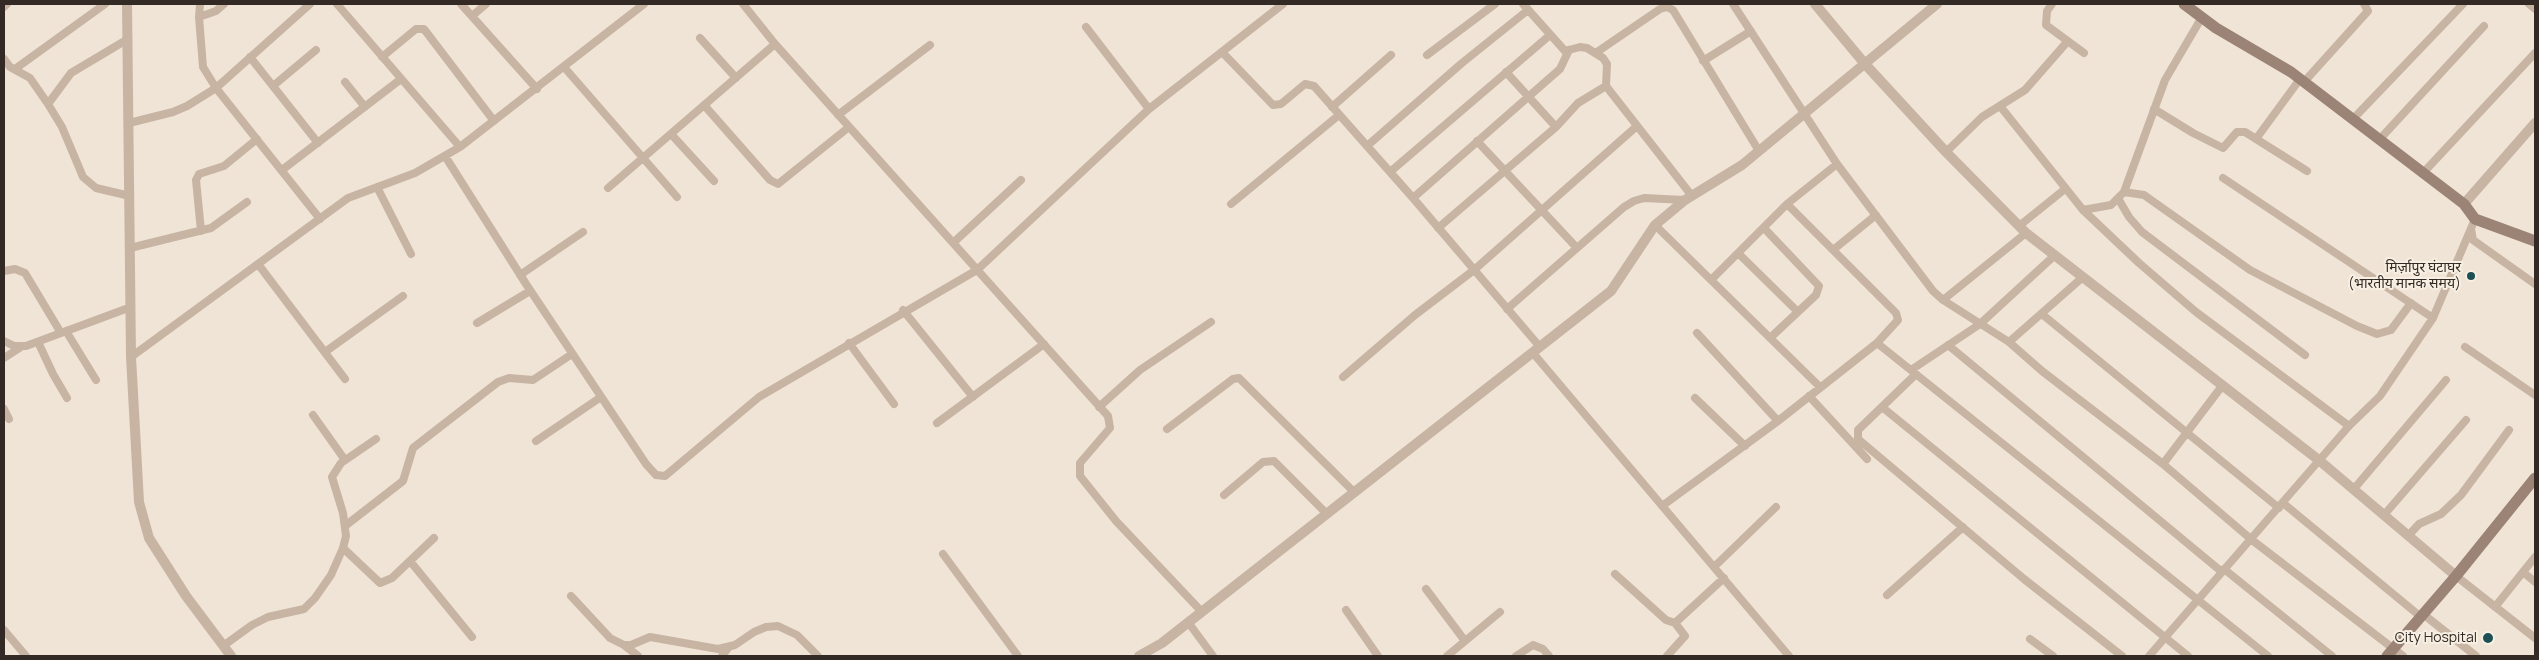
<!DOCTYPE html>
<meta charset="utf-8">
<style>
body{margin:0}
#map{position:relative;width:2539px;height:660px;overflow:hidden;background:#f0e4d7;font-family:Manrope,sans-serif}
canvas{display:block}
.frame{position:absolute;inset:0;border:5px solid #332a25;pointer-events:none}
</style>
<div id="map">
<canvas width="2539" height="660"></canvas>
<div class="frame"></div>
</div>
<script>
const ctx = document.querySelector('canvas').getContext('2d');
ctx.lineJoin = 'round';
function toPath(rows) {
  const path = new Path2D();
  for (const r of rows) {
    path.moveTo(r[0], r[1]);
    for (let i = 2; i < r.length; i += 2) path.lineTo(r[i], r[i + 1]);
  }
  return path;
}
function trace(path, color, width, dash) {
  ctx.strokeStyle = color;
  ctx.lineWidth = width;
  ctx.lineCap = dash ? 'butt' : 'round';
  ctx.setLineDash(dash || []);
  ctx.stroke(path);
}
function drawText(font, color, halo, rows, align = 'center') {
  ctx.font = font + ' Manrope,"Noto Sans Devanagari",sans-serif';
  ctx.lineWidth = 4;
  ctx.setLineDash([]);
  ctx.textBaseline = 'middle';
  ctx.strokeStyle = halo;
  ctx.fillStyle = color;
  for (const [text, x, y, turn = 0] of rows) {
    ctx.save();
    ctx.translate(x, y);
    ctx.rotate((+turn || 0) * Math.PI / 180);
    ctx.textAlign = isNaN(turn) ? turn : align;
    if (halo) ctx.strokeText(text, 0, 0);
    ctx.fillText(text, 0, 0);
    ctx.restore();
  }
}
trace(toPath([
 [224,4,216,11,199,17,203,67,216,88,320,219],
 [337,4,460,147],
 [461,4,537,89],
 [743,4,775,44,1108,416,1110,428,1080,463,1080,476,1116,521,1202,612],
 [1523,4,1565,51,1580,47,1587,48,1603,58,1607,64,1606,86],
 [1733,4,1837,164,1933,291,1943,300,2009,342,2042,371,2163,464,2252,540,2403,656],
 [2052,4,2047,11,2046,25,2084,53],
 [2529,4,2535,9],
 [4,7,7,4],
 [472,16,486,4],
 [199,17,200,4],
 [1086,27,1149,109],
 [700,38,736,78],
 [1222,52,1273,105,1281,104,1305,84,1314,86,1413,198,1540,347],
 [1597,52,1660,9,1667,7,1673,10,1759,151],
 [1427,55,1495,4],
 [250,57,318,143],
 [382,57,416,29,424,29,494,121],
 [4,59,10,67,30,78,48,104,71,73,128,39],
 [1703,61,1751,31],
 [564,67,677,197],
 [15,69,105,4],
 [1506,72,1556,127],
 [345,82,365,107],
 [2304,82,2368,11,2364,4],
 [273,86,316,50],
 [48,104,62,127,83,177,96,188,130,196],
 [704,105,770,180,778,184,849,127],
 [2000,106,2083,210,2139,263,2196,312,2349,426],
 [1332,107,1391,55],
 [2154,109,2193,133,2223,148,2237,132,2245,132,2307,171],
 [838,115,930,45],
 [2353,119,2463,4],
 [129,123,173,112,187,106,216,88,310,4],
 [671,134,714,181],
 [2256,139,2300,79],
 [2379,140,2484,26],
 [1477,141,1577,248],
 [1367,146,1462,63,1528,10],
 [1946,152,1982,117,2025,90,2067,42],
 [445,156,526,284,646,464,656,475,665,476,759,397,977,270,1149,109,1283,4],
 [282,170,401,79],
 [1390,172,1550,35],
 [2423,173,2535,53],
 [2223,178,2433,318],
 [377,187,411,254],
 [608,188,775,44],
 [2124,192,2144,195,2250,270,2357,326,2377,334,2391,330,2411,303],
 [1413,198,1560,69,1569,50],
 [2119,200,2129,217,2142,232,2305,355],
 [1231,204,1339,115],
 [2083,210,2111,205,2124,192,2165,80,2202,17],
 [1655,225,1820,387],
 [2019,226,2065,189],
 [1438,228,1556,127,1578,103,1606,86,1692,196],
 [1764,228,1819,286,1816,295,1770,338],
 [2471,229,2473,240,2535,284],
 [201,231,196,180,199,174,224,166,257,139],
 [953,243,1021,180],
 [130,248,211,228,247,202],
 [1833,250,1876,215],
 [1738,253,1798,312],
 [258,264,345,379],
 [4,271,15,269,25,273,61,333],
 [520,275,583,232],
 [1711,280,1787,204],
 [1943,300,2026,233],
 [1507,309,1624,207,1634,201,1644,198,1685,200],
 [903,310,973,397],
 [2043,315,2279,508],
 [477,323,530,291],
 [66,331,96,380],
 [1697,333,1778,421],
 [4,341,14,346,26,346,131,307],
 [38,342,53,374,67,398],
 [2009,342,2083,277],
 [849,343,894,404],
 [1877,343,2268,656],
 [1948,345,2222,572],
 [2465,347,2535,395],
 [325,352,403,296],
 [1533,353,1789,656],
 [131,357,348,198,415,173,460,147,644,4],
 [4,358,21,347],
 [1911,370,1980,324,2055,255],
 [1916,374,1858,430,1858,439,2024,579,2122,656],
 [1343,377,1415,315,1474,270,1637,126],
 [1809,396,1867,459],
 [1695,398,1745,446],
 [1099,407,1140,370,1211,322],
 [1882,407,2188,656],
 [4,409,9,419],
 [313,415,345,460],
 [937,423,1044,344],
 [1167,429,1233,379,1239,378,1354,492],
 [536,441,601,397],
 [2163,464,2222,386],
 [2353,490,2446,380],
 [1224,495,1263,462,1274,461,1327,514],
 [2283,503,2421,617],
 [1662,506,1778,421,1877,343,1898,320,1896,313,1787,204,1837,164],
 [2384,515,2466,420],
 [345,526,403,481,413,448,498,382,509,378,533,380,572,354],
 [2408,536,2419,524,2441,514,2461,495,2509,430],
 [343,548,380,583,392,578,434,538],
 [943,554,1018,656],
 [410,561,472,637],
 [1714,567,1776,507],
 [2224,569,2332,656],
 [2523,572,2535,582],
 [1615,574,1666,620,1675,623,1724,578],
 [2456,576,2535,638],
 [1426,589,1465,641],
 [1887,595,1963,527],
 [571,596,610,638,624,645,631,645,650,637,718,649,735,645,754,632,766,627,778,626,797,635,818,656],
 [2495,607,2535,557],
 [1346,610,1378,656],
 [2423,614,2476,656],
 [1188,622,1213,656],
 [4,630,26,656],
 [2030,639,2053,656],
 [624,645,638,656],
 [223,646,252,625,268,617,304,609,315,598,331,575,343,548,346,536,343,513,332,477,341,463,376,439],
 [722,656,728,648],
 [1447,656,1500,612],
 [1516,656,1533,645,1543,649,1549,656],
 [1667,656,1685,636,1675,623],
 [2149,656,2349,426,2380,396,2433,318,2475,219]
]), '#c8b4a3', 8);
trace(toPath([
 [127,4,131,357,139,502,149,538,186,596,231,656],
 [1815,4,1865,64,1946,152,2026,233,2320,461,2456,576],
 [2464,204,2535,123],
 [1139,656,1162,643,1611,291,1655,225,1685,200,1742,165,1937,4]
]), '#c8b4a3', 10);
trace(toPath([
 [2184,4,2216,28,2291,72,2464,204,2475,219,2535,241],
 [2387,656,2456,576,2535,478]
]), '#9b8375', 11);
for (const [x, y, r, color] of [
 [2471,276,5,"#1c5054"],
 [2488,638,6,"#1c5054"]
]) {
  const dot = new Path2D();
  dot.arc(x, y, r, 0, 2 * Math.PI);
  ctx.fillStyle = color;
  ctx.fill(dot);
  trace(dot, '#f8efe3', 2);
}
drawText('14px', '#332a25', '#f8efe3', [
 ["मिर्ज़ापुर घंटाघर",2461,268],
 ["(भारतीय मानक समय)",2461,284],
 ["City Hospital",2477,638]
], 'right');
</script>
